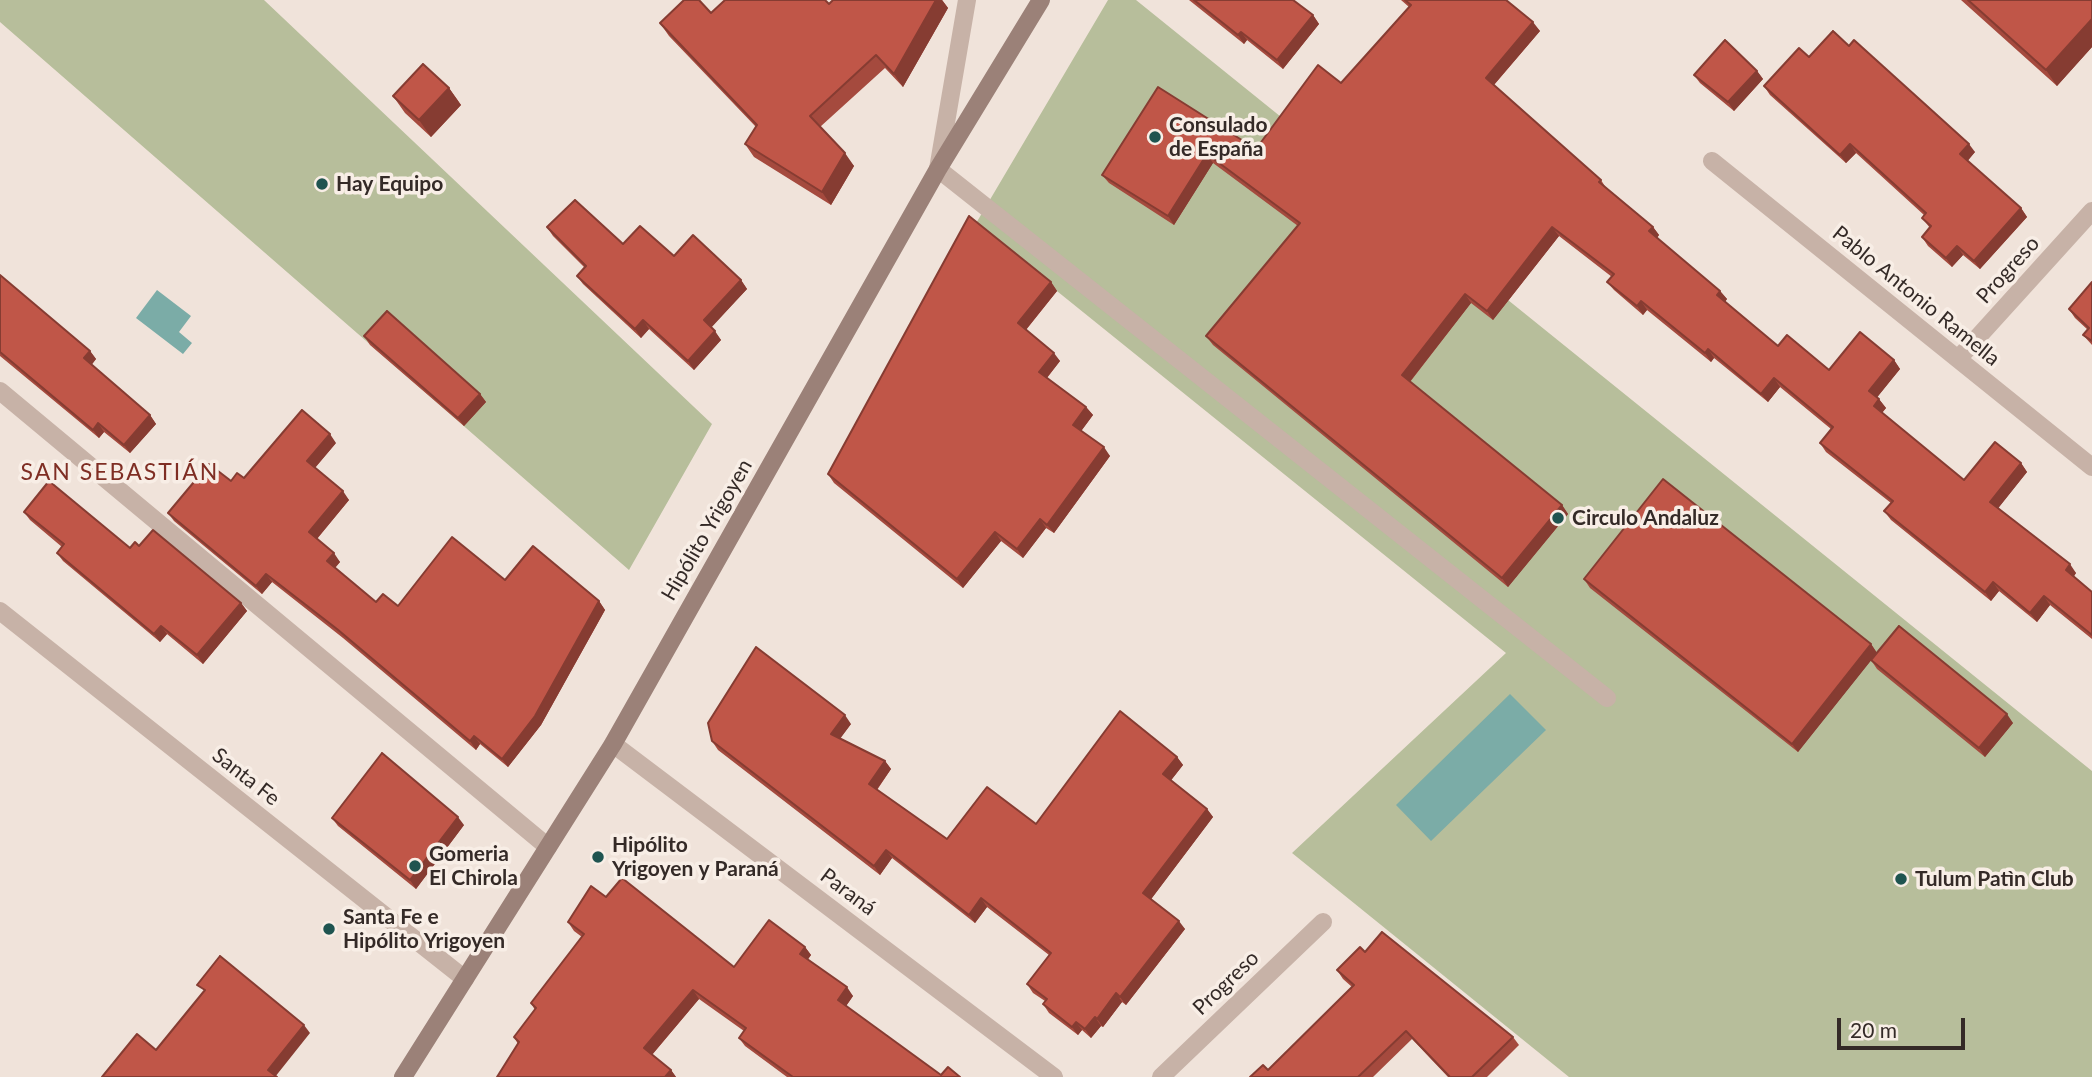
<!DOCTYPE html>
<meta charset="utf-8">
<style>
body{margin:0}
#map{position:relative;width:2092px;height:1077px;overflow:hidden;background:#f0e3da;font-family:Lato,sans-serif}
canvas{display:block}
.scale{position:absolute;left:1837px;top:1018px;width:128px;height:32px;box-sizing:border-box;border:4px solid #342a27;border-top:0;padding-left:9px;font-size:21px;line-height:24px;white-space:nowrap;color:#342a27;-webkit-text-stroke:5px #f8eee6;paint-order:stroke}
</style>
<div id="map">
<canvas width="2092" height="1077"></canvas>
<div class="scale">20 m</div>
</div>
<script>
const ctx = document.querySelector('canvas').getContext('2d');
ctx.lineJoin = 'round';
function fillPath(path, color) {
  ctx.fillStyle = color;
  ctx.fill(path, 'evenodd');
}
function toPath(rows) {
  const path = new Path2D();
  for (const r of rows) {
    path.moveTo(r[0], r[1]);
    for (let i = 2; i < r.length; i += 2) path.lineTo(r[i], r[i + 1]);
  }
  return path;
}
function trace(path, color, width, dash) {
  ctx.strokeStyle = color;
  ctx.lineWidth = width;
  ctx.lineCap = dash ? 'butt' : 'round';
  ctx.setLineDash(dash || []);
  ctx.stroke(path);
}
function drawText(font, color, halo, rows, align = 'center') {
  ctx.font = font + ' Lato,sans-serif';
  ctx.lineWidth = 7;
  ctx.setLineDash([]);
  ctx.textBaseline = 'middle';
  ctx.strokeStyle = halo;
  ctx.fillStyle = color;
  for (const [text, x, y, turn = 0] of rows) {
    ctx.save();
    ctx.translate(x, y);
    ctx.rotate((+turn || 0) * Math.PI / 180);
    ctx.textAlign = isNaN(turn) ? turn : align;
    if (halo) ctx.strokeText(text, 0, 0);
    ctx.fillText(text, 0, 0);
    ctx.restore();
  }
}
fillPath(toPath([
 [0,0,264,0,712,424,629,570,0,22],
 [1108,0,1136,0,2092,771,2092,1077,1569,1077,1292,853,1506,653,975,225]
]), '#b7be9b');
fillPath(toPath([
 [157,290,191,316,179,332,192,343,183,354,136,318],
 [1510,694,1546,730,1431,841,1396,805]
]), '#7baca7');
trace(toPath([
 [938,169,1607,698]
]), '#c7b2a7', 18);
trace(toPath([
 [1712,161,2092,467],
 [938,169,967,0],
 [1958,359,2092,211],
 [0,391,548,847],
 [0,611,465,979],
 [613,744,1054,1077],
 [1161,1077,1323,922]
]), '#c7b2a7', 18);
trace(toPath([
 [403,1077,613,744,938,169,1041,0]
]), '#9b8178', 18);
fillPath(toPath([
 [833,0,942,0,948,8,903,87,885,68,820,127,854,166,831,205,754,157,745,144,756,127,669,36,660,23,711,13,829,4],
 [1189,0,1293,0,1313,15,1319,24,1283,69,1247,40,1244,44],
 [1401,0,1506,0,1540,31,1494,85,1601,180,1606,188,1653,227,1659,235,1657,238,1720,291,1727,299,1725,302,1778,346,1829,370,1894,360,1900,369,1877,397,1886,408,1882,413,1964,480,2021,463,2027,472,1998,508,2076,573,2074,576,2092,592,2092,639,2050,605,2037,622,1999,591,1991,601,1891,520,1884,511,1891,503,1826,452,1820,443,1831,429,1780,387,1768,402,1714,358,1711,362,1647,310,1643,315,1614,290,1607,282,1612,277,1559,236,1493,320,1471,303,1410,382,1562,505,1568,514,1508,587,1213,345,1206,336,1298,226,1213,163,1174,225,1109,183,1102,175,1158,87,1256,149,1341,83,1409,7],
 [1961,0,2092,0,2092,47,2057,86],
 [1809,57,1975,152,1967,161,2021,208,2027,217,1980,269,1963,255,1952,267,1928,246,1922,237,1930,228,1922,218,1924,215,1856,153,1846,163,1770,95,1764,86],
 [1757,71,1763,79,1734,111,1700,83,1694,75],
 [449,88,461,105,431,137,405,113,393,96],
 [547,227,674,256,741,280,747,289,711,327,721,340,694,370,649,329,641,338,583,284,577,276,585,268,553,236],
 [0,275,90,351,96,359,91,365,150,415,156,424,130,453,104,432,99,438,0,356],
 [1051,282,1057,291,1026,330,1060,361,1047,378,1086,407,1093,415,1081,431,1110,456,1054,533,1046,528,1023,558,1001,541,963,588,834,483,828,474],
 [2092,282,2092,345,2083,335,2088,330,2075,318,2069,309],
 [364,336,480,394,486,402,464,426,370,345],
 [336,443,315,468,349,500,317,539,340,562,335,568,376,602,398,606,505,580,599,601,605,610,541,725,508,767,480,744,476,750,343,638,272,582,262,594,174,521,168,513,231,481,244,478],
 [24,512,130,548,139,546,241,603,247,611,203,664,167,634,160,642,63,561,57,553,62,547,30,520],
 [1584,579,1871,644,1877,653,2013,723,1985,757,1877,669,1871,660,1798,752,1590,588],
 [851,724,840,738,885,761,891,769,877,790,947,839,1036,824,1177,757,1183,765,1171,780,1207,809,1213,817,1151,899,1185,929,1126,1005,1122,1002,1103,1027,1101,1026,1091,1038,1082,1030,1078,1035,1049,1013,1043,1004,1045,1001,1033,993,1027,984,1049,955,987,907,975,923,892,858,880,875,718,750,712,741],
 [332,818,464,825,416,889,338,826],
 [606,897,734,967,805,947,811,955,808,959,853,996,846,1006,941,1075,960,1077,787,1077,745,1046,739,1038,744,1031,699,999,652,1055,671,1070,676,1077,497,1077,518,1044,514,1037,535,1010,531,1003,582,937,574,931,568,922],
 [1365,952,1513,1037,1519,1045,1487,1077,1448,1077,1412,1039,1373,1077,1250,1077,1268,1070,1352,987,1343,979,1337,970]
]), '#a54a3e');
fillPath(toPath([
 [936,0,942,0,948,8,903,87,894,74],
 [1313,15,1319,24,1283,69,1277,60],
 [2092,19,2092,47,2057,86,2046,70],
 [1533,22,1540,31,1492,87,1486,78],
 [1241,32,1247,40,1244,44,1238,35],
 [1757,71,1763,79,1734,111,1728,102],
 [449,88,461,105,431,137,419,120],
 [1850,144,1856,153,1846,163,1840,155],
 [1969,144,1975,152,1966,163,1960,154],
 [845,153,854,166,831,205,822,192],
 [1207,154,1213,163,1174,225,1168,216],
 [2021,208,2027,217,1980,269,1974,261],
 [1552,227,1559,236,1493,320,1487,311],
 [1653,227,1659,235,1655,240,1649,231],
 [1957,246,1963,255,1952,267,1946,258],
 [741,280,747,289,710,329,704,320],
 [1051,282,1057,291,1024,332,1018,323],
 [1720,291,1727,299,1723,304,1717,295],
 [1465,294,1471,303,1408,384,1402,375],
 [1641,301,1647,310,1643,315,1637,306],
 [643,320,649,329,641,338,635,329],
 [715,331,721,340,694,370,688,361],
 [1708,349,1714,358,1711,362,1705,353],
 [90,351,96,359,90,367,84,358],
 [1054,353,1060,361,1045,380,1039,372],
 [1894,360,1900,369,1875,400,1869,391],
 [1774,378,1780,387,1768,402,1761,394],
 [480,394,486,402,464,426,458,418],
 [1879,399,1886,408,1880,415,1874,406],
 [1086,407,1093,415,1079,434,1073,425],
 [150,415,156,424,130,453,124,445],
 [98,423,104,432,99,438,93,430],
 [330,434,336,443,313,470,307,461],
 [1104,447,1110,456,1054,533,1047,525],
 [2021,463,2027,472,1996,511,1990,502],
 [343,491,349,500,315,541,309,532],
 [1562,505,1568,514,1508,587,1502,578],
 [1040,519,1046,528,1023,558,1017,549],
 [995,532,1001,541,963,588,957,579],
 [334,553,340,562,333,570,327,561],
 [2070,564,2076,573,2072,579,2066,570],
 [266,574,272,582,262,594,256,586],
 [1993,582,1999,591,1991,601,1985,592],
 [2044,596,2050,605,2037,622,2030,613],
 [599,601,605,610,541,725,508,767,502,759],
 [241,603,247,611,203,664,197,655],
 [161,626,167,634,160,642,154,634],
 [1871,644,1877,653,1798,752,1792,744],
 [2007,714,2013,723,1985,757,1979,748],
 [845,715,851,724,837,743,831,734],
 [474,736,480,744,476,750,470,741],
 [1177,757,1183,765,1169,783,1163,774],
 [885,761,891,769,875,792,869,784],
 [1207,809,1213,817,1149,902,1143,893],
 [458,817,464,825,416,889,410,880],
 [886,850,892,858,880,875,874,866],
 [981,898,987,907,975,923,969,915],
 [1179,921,1185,929,1126,1005,1120,997],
 [805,947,811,955,806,962,800,954],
 [847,987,853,996,844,1009,838,1000],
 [693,990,699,999,650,1057,644,1048],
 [1116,993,1122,1002,1103,1027,1097,1019],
 [1095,1017,1101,1026,1091,1038,1085,1029],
 [1076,1022,1082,1030,1078,1035,1072,1027],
 [304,1025,310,1033,275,1077,268,1070],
 [671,1070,676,1077,665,1077]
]), '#863c32');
const building = toPath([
 [684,0,699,0,711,13,725,0,825,0,829,4,833,0,936,0,894,74,876,55,810,116,845,153,822,192,745,144,757,125,660,23,684,0],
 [1194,0,1293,0,1313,15,1277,60,1241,32,1238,35,1194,0],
 [1405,0,1506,0,1533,22,1486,78,1601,180,1599,182,1653,227,1649,231,1720,291,1717,295,1778,346,1787,335,1829,370,1860,332,1894,360,1869,391,1879,399,1874,406,1964,480,1995,442,2021,463,1990,502,2070,564,2066,570,2092,592,2092,635,2044,596,2030,613,1993,582,1985,592,1884,511,1893,501,1820,443,1833,427,1774,378,1761,394,1708,349,1705,353,1641,301,1637,306,1607,282,1614,274,1552,227,1487,311,1465,294,1402,375,1562,505,1502,578,1206,336,1300,223,1207,154,1168,216,1102,175,1158,87,1256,149,1318,65,1341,83,1411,5,1405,0],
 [1968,0,2092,0,2092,19,2046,70,1968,0],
 [1833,31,1849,46,1854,40,1969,144,1960,154,2021,208,1974,261,1957,246,1946,258,1922,237,1931,226,1922,218,1926,213,1850,144,1840,155,1764,86,1799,48,1809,57,1833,31],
 [1725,40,1757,71,1728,102,1694,75,1725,40],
 [423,64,449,88,419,120,393,96,423,64],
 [575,200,623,244,640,226,674,256,693,235,741,280,704,320,715,331,688,361,643,320,635,329,577,276,586,266,547,227,575,200],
 [969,216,1051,282,1018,323,1054,353,1039,372,1086,407,1073,425,1104,447,1047,525,1040,519,1017,549,995,532,957,579,828,474,969,216],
 [0,275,90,351,84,358,150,415,124,445,98,423,93,430,0,352,0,275],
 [2092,282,2092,341,2083,335,2089,328,2069,309,2092,282],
 [387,311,480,394,458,418,364,336,387,311],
 [302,410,330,434,307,461,343,491,309,532,334,553,327,561,376,602,383,594,398,606,452,537,505,580,533,546,599,601,535,716,502,759,474,736,470,741,337,629,266,574,256,586,168,513,209,464,231,481,237,473,244,478,302,410],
 [1663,479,1871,644,1792,744,1584,579,1663,479],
 [49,481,130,548,135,542,139,546,153,530,241,603,197,655,161,626,154,634,57,553,64,544,24,512,49,481],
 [1899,626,2007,714,1979,748,1871,660,1899,626],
 [756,647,845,715,831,734,885,761,869,784,947,839,987,787,1036,824,1120,711,1177,757,1163,774,1207,809,1143,893,1179,921,1120,997,1116,993,1097,1019,1095,1017,1085,1029,1076,1022,1072,1027,1043,1004,1047,999,1027,984,1051,953,981,898,969,915,886,850,874,866,712,741,708,723,756,647],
 [382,753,458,817,410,880,332,818,382,753],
 [622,878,734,967,769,920,805,947,800,954,847,987,838,1000,941,1075,948,1067,960,1077,793,1077,739,1038,746,1028,693,990,644,1048,671,1070,665,1077,497,1077,519,1042,514,1037,536,1008,531,1003,584,934,568,922,591,886,606,897,622,878],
 [1382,932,1513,1037,1472,1077,1450,1077,1406,1031,1358,1077,1250,1077,1263,1065,1268,1070,1354,985,1337,970,1360,947,1365,952,1382,932],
 [220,956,304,1025,268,1070,277,1077,102,1077,137,1034,156,1050,205,990,197,985,220,956]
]);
fillPath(building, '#c05648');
trace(building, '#863c32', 2);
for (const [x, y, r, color] of [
 [1155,137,7,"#1f5450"],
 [322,184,7,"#1f5450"],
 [1558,518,7,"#1f5450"],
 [598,857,7,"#1f5450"],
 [415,866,7,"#1f5450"],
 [1901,879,7,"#1f5450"],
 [329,929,7,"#1f5450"]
]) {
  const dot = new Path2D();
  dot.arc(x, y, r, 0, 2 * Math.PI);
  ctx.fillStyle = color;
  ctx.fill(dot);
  trace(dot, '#f8eee6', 2.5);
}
drawText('bold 21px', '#342a27', '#f8eee6', [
 ["Consulado",1169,125],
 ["de España",1169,149],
 ["Hay Equipo",336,184],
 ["Circulo Andaluz",1572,518],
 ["Hipólito",612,845],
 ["Yrigoyen y Paraná",612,869],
 ["Gomeria",429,854],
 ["El Chirola",429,878],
 ["Tulum Patìn Club",1915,879],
 ["Santa Fe e",343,917],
 ["Hipólito Yrigoyen",343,941]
], 'left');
drawText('21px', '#342a27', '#f8eee6', [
 ["Progreso",2008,270,-48],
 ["Pablo Antonio Ramella",1916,296,39],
 ["Hipólito Yrigoyen",707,530,-60],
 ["Santa Fe",246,777,38],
 ["Paraná",848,892,37],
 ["Progreso",1226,983,-44]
]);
ctx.letterSpacing = '2px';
drawText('23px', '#7f2e24', '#f8eee6', [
 ["SAN SEBASTIÁN",120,473]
]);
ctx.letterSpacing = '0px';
</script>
